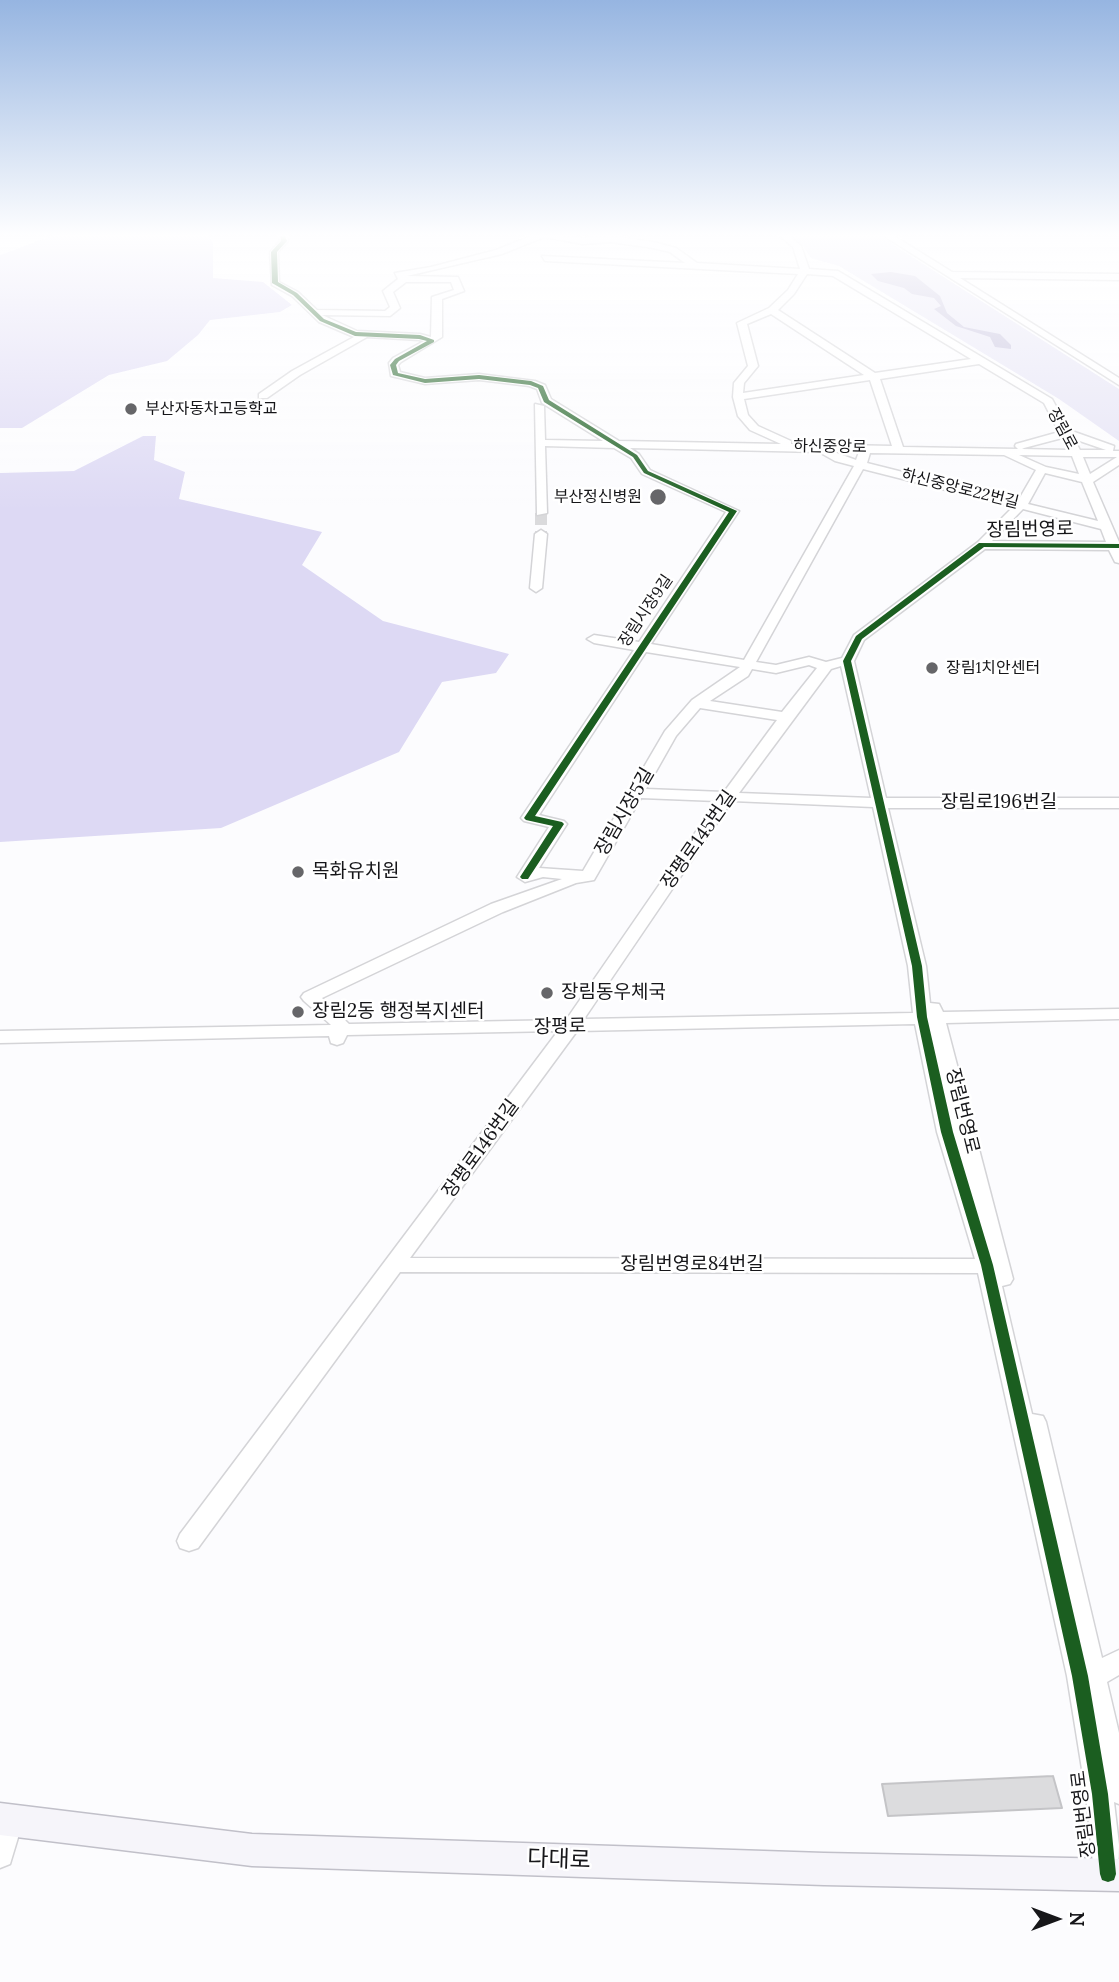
<!DOCTYPE html>
<meta charset="utf-8">
<style>
body{margin:0}
#map{position:relative;width:1119px;height:1982px;overflow:hidden;background:#fcfcfe;font-family:Lora,serif}
canvas{display:block}
.north{position:absolute;left:1021px;top:1884px;width:70px;height:70px;-webkit-text-stroke:5px #fff;paint-order:stroke;rotate:90deg;font-size:19px;font-weight:700;line-height:28px;text-align:center;color:#161619}
.north::after{content:'';display:block;margin:auto;width:24px;height:32px;background:#161619;clip-path:polygon(50% 0,100% 100%,50% 72%,0 100%)}
</style>
<div id="map">
<canvas width="1119" height="1982"></canvas>
<div class="north">N</div>
</div>
<script>
const ctx = document.querySelector('canvas').getContext('2d');
ctx.lineJoin = 'round';
function fillPath(path, color) {
  ctx.fillStyle = color;
  ctx.fill(path, 'evenodd');
}
function toPath(rows) {
  const path = new Path2D();
  for (const r of rows) {
    path.moveTo(r[0], r[1]);
    for (let i = 2; i < r.length; i += 2) path.lineTo(r[i], r[i + 1]);
  }
  return path;
}
function trace(path, color, width, dash) {
  ctx.strokeStyle = color;
  ctx.lineWidth = width;
  ctx.lineCap = dash ? 'butt' : 'round';
  ctx.setLineDash(dash || []);
  ctx.stroke(path);
}
function drawText(font, color, halo, rows, align = 'center') {
  ctx.font = font + ' Lora,"Noto Sans KR",serif';
  ctx.lineWidth = 5;
  ctx.setLineDash([]);
  ctx.textBaseline = 'middle';
  ctx.strokeStyle = halo;
  ctx.fillStyle = color;
  for (const [text, x, y, turn = 0] of rows) {
    ctx.save();
    ctx.translate(x, y);
    ctx.rotate((+turn || 0) * Math.PI / 180);
    ctx.textAlign = isNaN(turn) ? turn : align;
    if (halo) ctx.strokeText(text, 0, 0);
    ctx.fillText(text, 0, 0);
    ctx.restore();
  }
}
fillPath(toPath([
 [787,234,879,234,889,240,892,244,1119,389,1119,441,1059,399,839,266,811,258,803,246]
]), '#e5e3f5');
fillPath(toPath([
 [57,234,208,234,213,243,213,278,263,282,292,305,280,312,210,320,198,335,167,361,109,375,22,428,0,428,0,255],
 [143,436,156,436,154,460,185,472,179,499,322,532,302,565,383,621,509,654,496,673,442,682,399,752,221,828,0,842,0,473,74,471]
]), '#ddd9f4');
fillPath(toPath([
 [891,272,915,276,940,296,947,313,964,327,1000,334,1011,345,1011,349,995,347,990,337,956,326,934,309,941,306,934,298,912,294,904,288,878,281,871,274]
]), '#bcb7d7');
const building = toPath([
 [1053,1776,1062,1808,888,1816,882,1784,1053,1776]
]);
fillPath(building, '#dcdcde');
trace(building, '#c4c4c7', 2);
trace(toPath([
 [541,513,541,534]
]), '#dadadc', 12, [12, 6]);
const minor = toPath([
 [278,234,286,234,288,241,278,252,279,282,298,292,317,310,385,311,390,307,383,291,398,279,395,273,431,267,496,250,536,234,583,238,611,236,653,242,676,248,697,263,800,269,793,247,778,234,787,234,801,246,809,269,838,271,1052,399,1069,430,1114,446,1113,451,1119,451,1119,465,1093,482,1119,542,1119,563,1115,562,1109,550,985,549,864,640,854,661,886,798,1119,798,1119,808,888,808,926,966,930,1003,939,1004,943,1012,1119,1009,1119,1019,946,1023,1013,1279,1010,1284,1002,1286,1032,1414,1043,1416,1046,1422,1102,1658,1119,1650,1119,1675,1107,1682,1119,1733,1119,1804,1114,1802,1119,1845,1118,1884,1108,1888,1098,1884,1094,1874,1086,1794,1067,1676,978,1273,400,1272,198,1548,189,1551,180,1548,177,1541,180,1534,558,1031,347,1035,343,1043,337,1045,331,1043,329,1036,0,1043,0,1031,331,1025,304,1001,301,997,304,993,491,904,562,879,543,877,525,882,517,877,549,827,524,821,521,818,634,650,594,643,587,639,594,635,639,642,726,512,642,474,631,458,614,448,545,446,547,513,537,515,535,404,544,406,545,440,603,441,542,403,537,389,529,386,479,380,425,384,391,376,389,363,393,358,424,341,419,340,367,337,300,375,267,398,259,398,259,394,292,371,354,337,319,322,292,296,272,285,270,252,280,241,278,234],
 [544,237,583,244,611,242,653,248,670,252,685,263,542,256,545,261,798,274,788,290,769,308,737,323,748,366,734,383,733,397,738,416,750,430,781,444,619,441,551,399,545,385,535,381,479,374,425,378,400,372,398,365,401,362,442,337,442,299,464,291,458,277,407,276,502,254,544,237],
 [807,274,833,276,971,359,875,373,778,310,794,294,807,274],
 [406,282,451,282,454,290,432,297,431,337,420,334,357,331,322,315,390,316,400,308,393,292,406,282],
 [771,314,864,375,743,393,744,383,758,366,747,324,771,314],
 [979,364,1044,403,1059,432,1016,444,1015,446,1018,449,903,447,880,379,979,364],
 [870,380,892,446,791,444,791,441,758,426,748,415,744,399,870,380],
 [1062,438,1069,450,1022,449,1024,448,1062,438],
 [1074,439,1106,450,1107,450,1080,450,1074,439],
 [630,448,819,452,835,461,854,466,744,660,651,644,739,511,650,470,639,454,630,448],
 [834,452,859,452,856,460,834,452],
 [870,453,1004,455,1036,470,1018,501,867,463,870,453],
 [1019,455,1072,456,1079,474,1046,467,1019,455],
 [1083,457,1117,457,1090,474,1083,457],
 [863,469,1013,507,978,542,854,635,842,658,826,662,809,657,776,665,756,662,863,469],
 [1045,473,1082,482,1098,521,1028,504,1045,473],
 [1023,509,1101,529,1106,542,992,541,1023,509],
 [646,652,740,667,692,700,665,731,583,871,539,868,567,824,564,821,539,815,646,652],
 [809,665,817,668,782,712,710,701,748,676,752,669,776,673,809,665],
 [841,666,871,798,739,793,831,669,841,666],
 [700,708,777,720,724,792,646,789,676,736,700,708],
 [641,798,717,801,566,1020,349,1024,322,998,503,912,576,883,594,880,641,798],
 [732,801,873,807,908,966,913,1013,584,1019,732,801],
 [915,1024,937,1132,975,1259,410,1258,577,1031,915,1024],
 [881,234,891,234,952,272,1119,274,1119,280,960,278,1119,378,1119,385,881,234],
 [541,530,547,534,542,588,536,592,530,588,535,534,541,530],
 [9,1808,19,1812,23,1821,10,1864,0,1868,0,1812,9,1808]
]);
const major = toPath([
 [0,1803,252,1834,824,1853,1119,1859,1119,1891,824,1885,252,1866,0,1835,0,1803]
]);
trace(minor, '#d4d4d7', 3);
trace(major, '#c1c0c9', 3);
fillPath(minor, '#fff');
fillPath(major, '#f6f5fa');
fillPath(toPath([
 [280,234,284,234,287,241,277,252,278,282,297,293,324,319,356,332,420,335,434,340,434,342,399,361,396,365,398,373,425,379,479,375,531,381,543,386,549,400,637,455,648,471,737,511,535,816,562,822,564,824,528,879,522,879,520,877,553,826,526,820,524,818,729,512,644,473,633,457,544,402,538,388,530,385,479,379,425,383,393,375,390,365,395,359,427,341,419,339,355,336,320,321,293,295,272,283,271,252,281,241,280,234],
 [979,543,1119,544,1119,548,984,547,862,639,851,661,922,966,927,1017,953,1132,993,1265,1088,1676,1108,1794,1116,1874,1114,1880,1108,1882,1102,1880,1100,1874,1092,1794,1072,1676,981,1265,941,1132,917,1017,912,966,843,661,856,636,979,543]
]), '#1b5e20');
const sky = ctx.createLinearGradient(0, 0, 0, 511);
sky.addColorStop(0, '#96b5e1');
sky.addColorStop(0.46, '#fefeff');
sky.addColorStop(1, '#fefeff00');
ctx.fillStyle = sky;
ctx.fillRect(0, 0, 1119, 511);
for (const [x, y, r, color] of [
 [131,409,7,"#666669"],
 [658,497,9,"#666669"],
 [932,668,7,"#666669"],
 [298,872,7,"#666669"],
 [547,993,7,"#666669"],
 [298,1012,7,"#666669"]
]) {
  const dot = new Path2D();
  dot.arc(x, y, r, 0, 2 * Math.PI);
  ctx.fillStyle = color;
  ctx.fill(dot);
  trace(dot, '#fff', 2.5);
}
drawText('16px', '#161619', '#fff', [
 ["부산자동차고등학교",145,409],
 ["부산정신병원",642,497,"right"],
 ["장림1치안센터",946,668]
], 'left');
drawText('16px', '#161619', '#fff', [
 ["장림로",1062,429,62],
 ["하신중앙로",830,447,1],
 ["하신중앙로22번길",960,489,14],
 ["장림시장9길",646,611,-56]
]);
drawText('19px', '#161619', '#fff', [
 ["장림번영로",1030,530,-1],
 ["장림로196번길",999,803],
 ["장림시장5길",625,812,-60],
 ["장평로145번길",699,840,-55],
 ["장평로",560,1027,-1],
 ["장림번영로",962,1111,76],
 ["장평로146번길",481,1149,-54],
 ["장림번영로84번길",692,1265],
 ["장림번영로",1084,1814,-97]
]);
drawText('19px', '#161619', '#fff', [
 ["목화유치원",312,872],
 ["장림동우체국",561,993],
 ["장림2동 행정복지센터",312,1012]
], 'left');
drawText('23px', '#161619', '#fff', [
 ["다대로",559,1860,2]
]);
</script>
